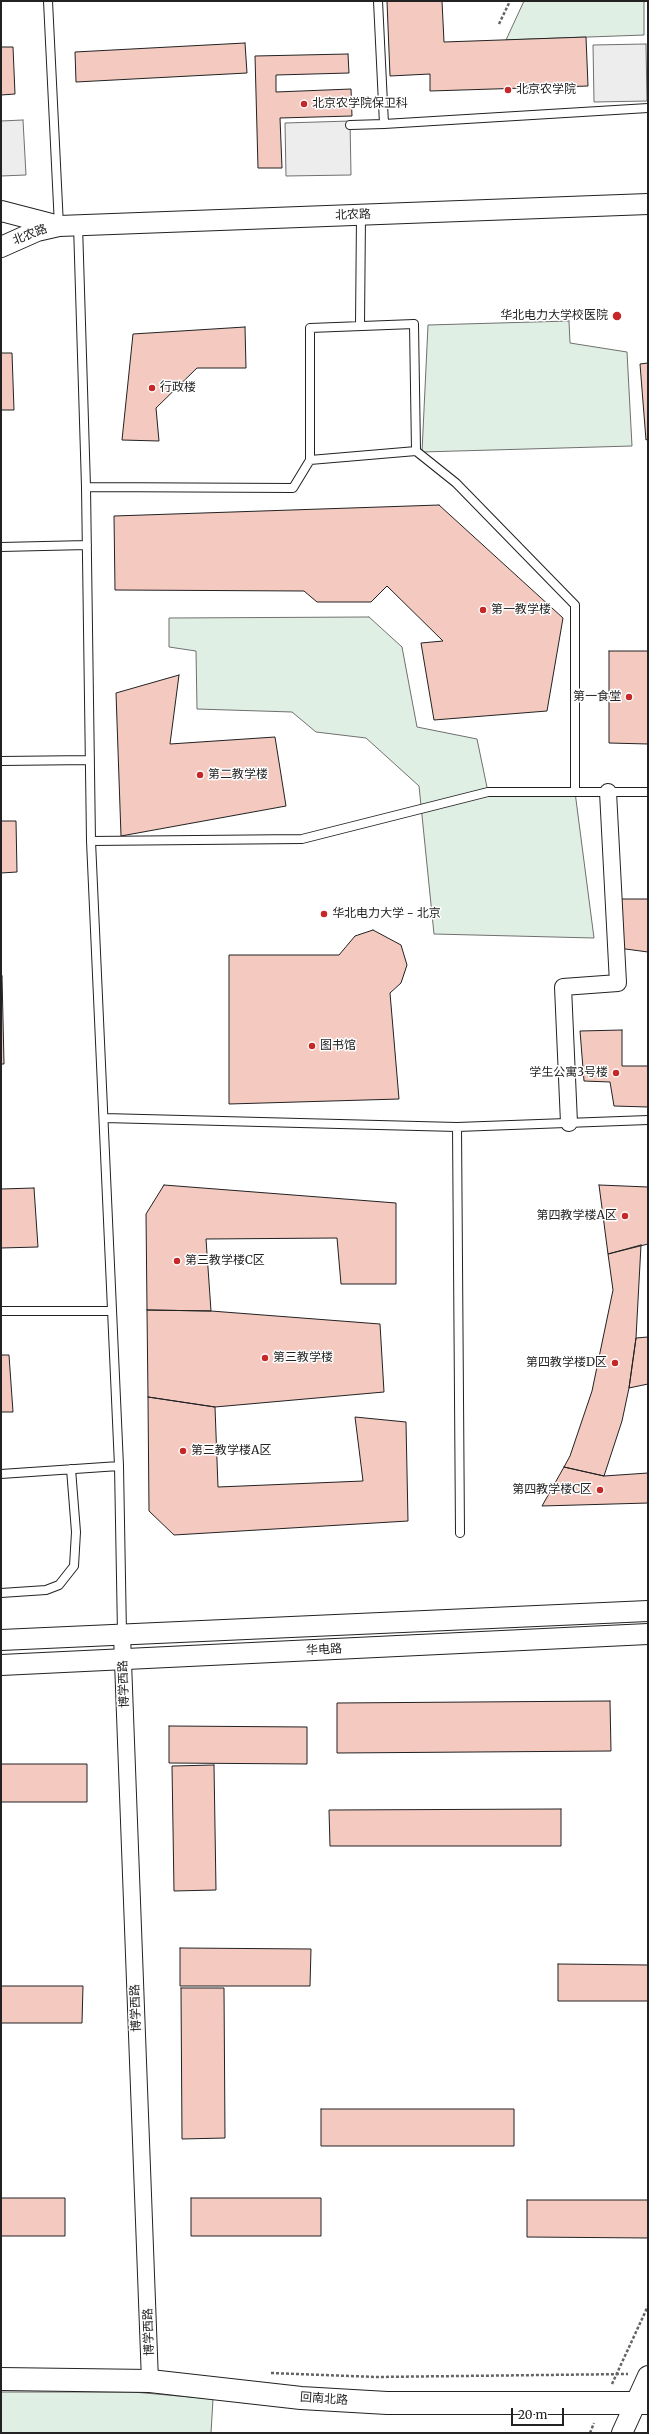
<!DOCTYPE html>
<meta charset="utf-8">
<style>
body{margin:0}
#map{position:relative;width:649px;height:2434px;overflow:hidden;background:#fff;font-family:Merriweather,serif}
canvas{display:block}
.frame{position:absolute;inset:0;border:2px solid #222;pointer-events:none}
.scale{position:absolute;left:511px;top:2408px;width:53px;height:18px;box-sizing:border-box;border:2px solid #222;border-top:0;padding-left:5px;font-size:12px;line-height:14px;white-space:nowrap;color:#222;-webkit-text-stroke:3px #fff;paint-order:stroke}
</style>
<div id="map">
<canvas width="649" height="2434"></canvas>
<div class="frame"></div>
<div class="scale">20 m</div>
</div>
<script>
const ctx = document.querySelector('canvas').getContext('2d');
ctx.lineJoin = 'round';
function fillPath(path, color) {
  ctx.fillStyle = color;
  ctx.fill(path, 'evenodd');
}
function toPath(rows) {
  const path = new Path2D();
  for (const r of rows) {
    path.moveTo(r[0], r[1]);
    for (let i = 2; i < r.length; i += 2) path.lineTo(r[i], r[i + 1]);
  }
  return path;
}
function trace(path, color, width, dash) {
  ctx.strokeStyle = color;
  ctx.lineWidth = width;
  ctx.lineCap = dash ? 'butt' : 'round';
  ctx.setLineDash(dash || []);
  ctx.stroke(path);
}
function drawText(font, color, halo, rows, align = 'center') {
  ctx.font = font + ' Merriweather,"Noto Sans SC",serif';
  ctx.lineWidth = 3;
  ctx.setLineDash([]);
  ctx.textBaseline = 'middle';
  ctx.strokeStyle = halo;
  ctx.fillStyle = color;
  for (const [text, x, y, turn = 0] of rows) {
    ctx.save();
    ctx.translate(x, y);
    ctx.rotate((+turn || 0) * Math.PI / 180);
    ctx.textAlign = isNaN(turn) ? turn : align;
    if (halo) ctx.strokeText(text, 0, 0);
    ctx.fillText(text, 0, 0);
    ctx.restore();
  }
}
const green = toPath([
 [524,1,644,1,644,35,506,40,524,1],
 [569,321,570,343,627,352,632,446,422,452,428,325,569,321],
 [369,617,402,647,417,727,477,739,488,792,575,792,594,938,434,934,419,786,366,738,316,732,292,712,197,709,196,651,169,647,169,618,369,617],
 [1,2392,133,2392,213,2399,211,2433,1,2433,1,2392]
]);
fillPath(green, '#e0efe3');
trace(green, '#6f6f6f', 1);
const parking = toPath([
 [646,44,647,101,594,102,593,45,646,44],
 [23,120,26,175,1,176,1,121,23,120],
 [350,121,351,175,286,176,285,123,350,121]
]);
fillPath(parking, '#ededed');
trace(parking, '#6f6f6f', 1);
const building = toPath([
 [387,1,442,1,444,42,586,37,588,86,430,91,430,74,390,76,387,1],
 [245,43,247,73,76,82,75,52,245,43],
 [1,47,13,47,15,94,1,95,1,47],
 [348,54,349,73,276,75,276,92,351,89,352,116,280,118,282,168,258,168,255,56,348,54],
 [245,327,246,368,197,368,156,408,159,441,122,440,133,334,245,327],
 [1,353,12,353,14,410,1,410,1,353],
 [648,363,648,439,646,440,640,364,648,363],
 [439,505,563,618,547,711,434,720,421,643,443,641,387,586,371,602,317,602,304,591,115,590,114,516,439,505],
 [609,651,648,651,648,744,609,743,609,651],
 [179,675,170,744,275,737,286,806,121,836,116,693,179,675],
 [1,821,16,821,17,872,1,873,1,821],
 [619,899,648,899,648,952,618,948,619,899],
 [373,930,401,945,407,965,401,983,390,993,399,1099,229,1104,229,955,339,955,355,936,373,930],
 [2,976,4,1064,1,1064,1,976,2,976],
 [622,1030,622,1066,648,1066,648,1107,614,1106,610,1082,584,1081,580,1031,622,1030],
 [164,1185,396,1203,396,1284,341,1284,337,1238,206,1239,211,1311,147,1310,146,1214,164,1185],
 [599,1185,648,1187,648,1244,608,1254,599,1185],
 [34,1188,38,1247,1,1248,1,1189,34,1188],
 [641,1245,636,1338,629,1388,622,1421,604,1476,564,1467,570,1456,592,1391,613,1290,608,1254,641,1245],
 [147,1310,211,1311,380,1324,384,1392,215,1407,148,1397,147,1310],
 [648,1337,648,1384,629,1388,636,1338,648,1337],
 [1,1355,9,1355,13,1412,1,1412,1,1355],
 [148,1397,215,1407,218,1487,363,1481,355,1417,406,1422,408,1521,174,1535,149,1511,148,1397],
 [564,1467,604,1476,648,1473,648,1503,542,1506,564,1467],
 [610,1701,611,1751,337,1753,337,1703,610,1701],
 [169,1726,307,1727,307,1764,169,1763,169,1726],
 [1,1764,87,1764,87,1802,1,1802,1,1764],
 [214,1765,216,1890,174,1891,172,1766,214,1765],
 [561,1809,561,1846,330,1846,329,1810,561,1809],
 [180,1948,311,1949,310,1986,180,1986,180,1948],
 [558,1964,648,1965,648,2001,558,2001,558,1964],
 [1,1986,83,1986,82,2023,1,2023,1,1986],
 [181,1988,224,1988,225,2138,182,2139,181,1988],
 [321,2109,514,2109,514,2146,321,2146,321,2109],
 [1,2198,65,2198,65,2236,1,2236,1,2198],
 [191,2198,321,2198,321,2236,191,2236,191,2198],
 [527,2200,648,2200,648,2238,527,2237,527,2200]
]);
fillPath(building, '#f3c9c0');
trace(building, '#222', 1);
const service = toPath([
 [48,1,59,226],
 [378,1,384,124,648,108],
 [350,125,384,124],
 [78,225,86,487,91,841,119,1466,122,1634],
 [360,325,361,215],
 [416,451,456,483,575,605,575,792],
 [86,487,293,488,310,460,310,328,414,324,416,451,310,460],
 [1,547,87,545],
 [1,761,90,760],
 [91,841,302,839,488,792,648,792],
 [104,1118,457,1127,648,1120],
 [457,1127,460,1533],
 [1,1311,111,1311],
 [1,1474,119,1466],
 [1,1593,46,1590,59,1585,74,1566,76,1532,71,1469]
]);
const minor = toPath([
 [569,1123,563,987,618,983,608,792],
 [122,1635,150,2381]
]);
const tertiary = toPath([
 [1,211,55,225],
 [1,247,37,231,59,226,648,204],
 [1,1640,648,1611],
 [1,1665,648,1634],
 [622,2433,648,2376]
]);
const primary = toPath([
 [1,2379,150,2381,301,2398,387,2403,648,2403]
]);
trace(service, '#222', 10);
trace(minor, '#222', 18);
trace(tertiary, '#222', 22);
trace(primary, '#222', 24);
trace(toPath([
 [499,24,510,1],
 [271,2373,376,2377,628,2374],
 [612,2384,648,2306],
 [590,2433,594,2423]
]), '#646464', 2.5, [3, 2]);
trace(service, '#fff', 8);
trace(minor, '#fff', 16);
trace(tertiary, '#fff', 20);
trace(primary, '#fff', 22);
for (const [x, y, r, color] of [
 [508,90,4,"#c62828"],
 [304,104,4,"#c62828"],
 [617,316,5,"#c62828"],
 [152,388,4,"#c62828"],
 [483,610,4,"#c62828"],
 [629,697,4,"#c62828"],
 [200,775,4,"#c62828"],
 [324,914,4,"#c62828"],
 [312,1046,4,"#c62828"],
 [616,1073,4,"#c62828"],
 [625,1216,4,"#c62828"],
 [177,1261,4,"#c62828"],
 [265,1358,4,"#c62828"],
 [615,1363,4,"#c62828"],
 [183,1451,4,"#c62828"],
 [600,1490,4,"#c62828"]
]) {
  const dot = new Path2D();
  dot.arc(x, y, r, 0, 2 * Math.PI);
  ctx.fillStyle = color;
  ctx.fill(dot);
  trace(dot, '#fff', 1.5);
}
drawText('12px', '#222', '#fff', [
 ["北京农学院",516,90],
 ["北京农学院保卫科",312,104],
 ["华北电力大学校医院",608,316,"right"],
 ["行政楼",160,388],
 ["第一教学楼",491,610],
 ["第一食堂",621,697,"right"],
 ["第二教学楼",208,775],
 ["华北电力大学 - 北京",332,914],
 ["图书馆",320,1046],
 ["学生公寓3号楼",608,1073,"right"],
 ["第四教学楼A区",617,1216,"right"],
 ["第三教学楼C区",185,1261],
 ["第三教学楼",273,1358],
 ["第四教学楼D区",607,1363,"right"],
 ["第三教学楼A区",191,1451],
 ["第四教学楼C区",592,1490,"right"]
], 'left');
drawText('12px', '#222', '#fff', [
 ["北农路",353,215,-2],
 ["北农路",30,235,-21],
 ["华电路",324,1650,-3],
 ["博学西路",124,1684,-92],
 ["博学西路",136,2008,-92],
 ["博学西路",149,2332,-92],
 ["回南北路",324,2399,4]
]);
</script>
